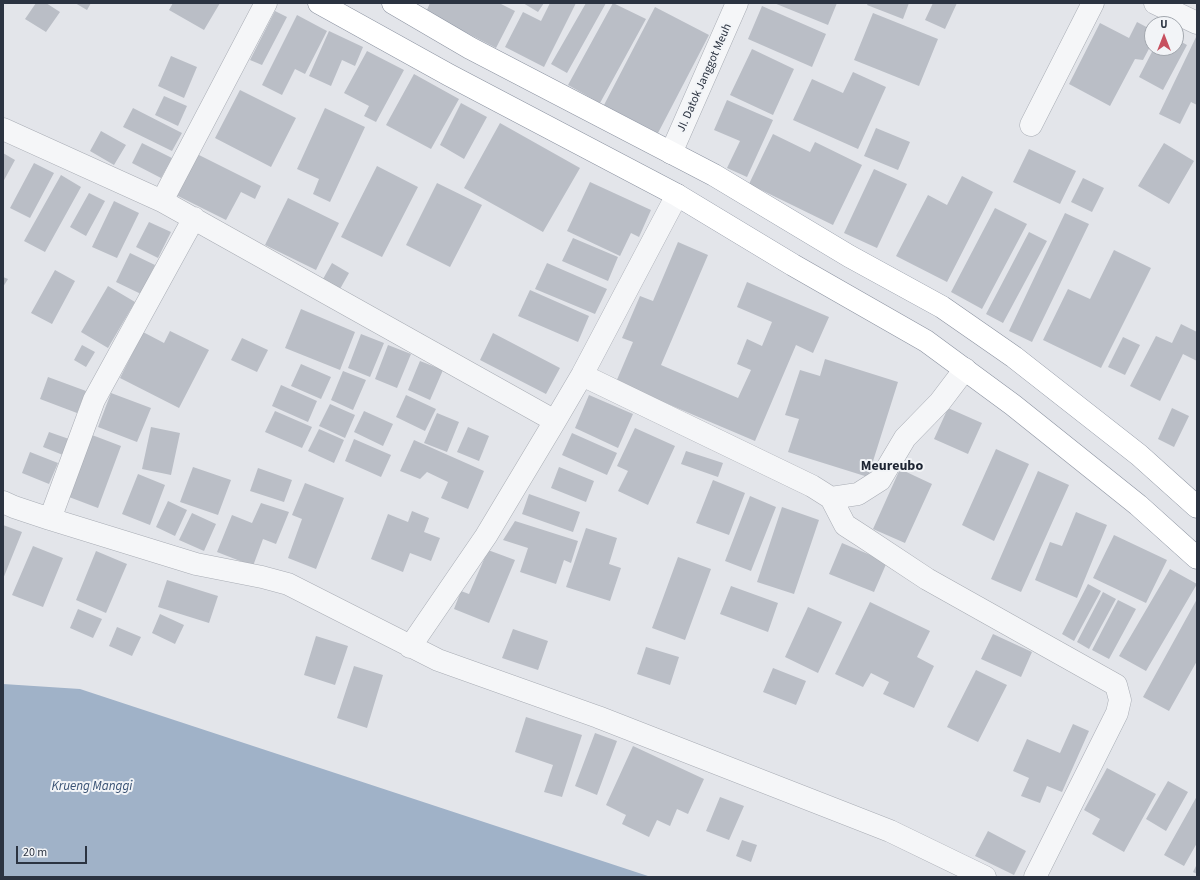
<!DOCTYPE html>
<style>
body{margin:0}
#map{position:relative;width:1200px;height:880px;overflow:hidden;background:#e3e5ea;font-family:"Source Sans 3",sans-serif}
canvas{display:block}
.frame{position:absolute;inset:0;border:4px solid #2b3341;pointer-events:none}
.north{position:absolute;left:1144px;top:16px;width:40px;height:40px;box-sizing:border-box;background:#f2f4f7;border:1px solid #a2a7ae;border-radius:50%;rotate:0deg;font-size:11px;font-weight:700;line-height:16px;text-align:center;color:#2b3341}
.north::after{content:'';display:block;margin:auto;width:14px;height:18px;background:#c7505f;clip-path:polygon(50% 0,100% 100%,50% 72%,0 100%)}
.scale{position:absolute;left:16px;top:846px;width:71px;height:18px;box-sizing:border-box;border:2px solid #2b3341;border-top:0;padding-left:5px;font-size:12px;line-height:14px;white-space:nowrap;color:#2b3341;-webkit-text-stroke:3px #f2f4f7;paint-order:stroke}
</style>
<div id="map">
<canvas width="1200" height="880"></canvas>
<div class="frame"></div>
<div class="north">U</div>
<div class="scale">20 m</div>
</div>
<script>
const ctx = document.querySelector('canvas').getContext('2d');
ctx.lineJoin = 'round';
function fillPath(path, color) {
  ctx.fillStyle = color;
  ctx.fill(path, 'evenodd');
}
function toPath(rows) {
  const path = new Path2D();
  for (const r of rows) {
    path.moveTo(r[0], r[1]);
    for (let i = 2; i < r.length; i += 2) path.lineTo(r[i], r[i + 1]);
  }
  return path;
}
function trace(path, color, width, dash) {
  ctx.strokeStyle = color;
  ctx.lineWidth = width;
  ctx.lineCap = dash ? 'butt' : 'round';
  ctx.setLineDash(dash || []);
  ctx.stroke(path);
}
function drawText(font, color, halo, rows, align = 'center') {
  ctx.font = font + ' "Source Sans 3",sans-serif';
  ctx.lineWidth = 4;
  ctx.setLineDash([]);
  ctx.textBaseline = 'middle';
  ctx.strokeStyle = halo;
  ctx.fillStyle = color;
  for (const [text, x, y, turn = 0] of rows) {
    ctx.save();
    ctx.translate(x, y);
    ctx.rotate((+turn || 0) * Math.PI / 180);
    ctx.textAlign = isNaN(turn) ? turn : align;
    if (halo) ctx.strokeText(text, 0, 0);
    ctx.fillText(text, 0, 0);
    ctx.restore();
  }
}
fillPath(toPath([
 [3,684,80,689,651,877,3,877]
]), '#a0b2c8');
fillPath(toPath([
 [36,3,46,3,60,12,46,32,25,19],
 [75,3,91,3,87,10],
 [173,3,220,3,204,30,169,10],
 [430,3,499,3,515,11,496,48,426,12],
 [523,3,544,3,538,12],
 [550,3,576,3,544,67,505,47,523,12,541,21],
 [586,3,606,3,567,73,551,64],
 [613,3,646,19,600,103,568,85],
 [774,3,837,3,828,25],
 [868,3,909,3,903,19,867,5],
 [933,3,957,3,945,29,925,20],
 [762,6,826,34,812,67,748,39],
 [655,7,709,35,658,133,604,105],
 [275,11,287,17,262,65,250,60],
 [873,13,938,39,919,86,854,60],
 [297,15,327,31,305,74,295,69,282,95,262,85],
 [1137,22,1152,30,1152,43,1143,60,1135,59,1110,106,1069,84,1100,23,1129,38],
 [329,31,363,47,355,66,342,60,331,86,309,76],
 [1197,35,1197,105,1191,102,1180,124,1159,114],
 [1176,39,1187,45,1163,90,1139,77,1154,48,1176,48],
 [752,49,794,69,773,115,730,95],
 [367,51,404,70,376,122,364,116,369,106,344,93],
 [171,56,197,67,184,98,158,86],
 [853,72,886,87,858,149,793,120,812,79,843,93],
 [414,74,459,99,431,149,386,125],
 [240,90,296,118,271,167,215,138],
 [164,96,187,106,178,126,155,115],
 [727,100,773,120,747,177,727,168,740,141,714,130],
 [461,103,487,117,464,159,440,145],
 [133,108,182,133,172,151,123,127],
 [325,108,365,127,330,202,313,194,319,179,297,169],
 [500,123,580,168,543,232,464,188],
 [876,128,910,142,898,170,864,156],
 [101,131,126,145,114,165,90,151],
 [773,134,810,152,815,142,862,165,833,225,749,184],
 [142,143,172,158,161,178,132,163],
 [1164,143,1194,161,1169,204,1138,186],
 [1029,149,1076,171,1060,204,1013,182],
 [3,153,15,160,3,182],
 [197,154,261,186,255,199,241,192,226,220,176,195],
 [34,163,54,173,30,218,10,208],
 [377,166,418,187,382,257,341,237],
 [874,169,907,184,877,248,844,233],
 [61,175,81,187,45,252,24,241],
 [962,176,993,192,947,282,896,256,928,195,947,205],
 [1083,178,1104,188,1092,212,1071,202],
 [590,182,651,210,639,237,631,233,620,256,567,231],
 [437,183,482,205,450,267,406,245],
 [89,193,105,201,86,236,70,227],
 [288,198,339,223,316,270,265,245],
 [114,201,139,213,117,258,92,247],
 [995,208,1027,224,982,309,951,292],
 [1065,213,1089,224,1032,342,1009,331],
 [149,222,171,232,158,258,136,247],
 [1029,232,1047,241,1003,323,986,314],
 [573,238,618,257,608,281,562,261],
 [678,242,708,255,661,365,738,398,751,370,737,364,747,339,762,346,772,322,737,307,747,282,829,317,813,353,796,345,755,441,616,382,633,342,622,338,640,296,653,301],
 [1114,250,1151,268,1101,368,1043,340,1068,289,1090,299],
 [130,253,155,265,141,294,116,282],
 [332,263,349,273,340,289,323,279],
 [547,263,607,289,595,314,535,289],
 [55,270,75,281,52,324,31,313],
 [3,277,8,279,3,287],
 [108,286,135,302,108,348,81,332],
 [530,290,589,316,578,342,518,316],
 [301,309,355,332,340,370,285,348],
 [1181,324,1197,332,1197,361,1183,354,1160,401,1130,386,1156,336,1172,343],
 [170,331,209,350,179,408,120,378,143,332,164,343],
 [493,333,560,368,546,394,480,360],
 [361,334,384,343,370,377,348,368],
 [1123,337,1140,345,1125,375,1108,367],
 [242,338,268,350,257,372,231,360],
 [82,345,95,352,86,367,74,360],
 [388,345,411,354,397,388,375,379],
 [825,359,898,382,868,477,788,452,799,419,785,415,800,370,820,376],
 [420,361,443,370,430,400,408,390],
 [301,364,331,377,321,399,291,386],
 [343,371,366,380,353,410,331,400],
 [48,377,86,391,77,413,40,399],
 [281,385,317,401,308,422,272,406],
 [111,393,151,408,137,442,98,427],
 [406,395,436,409,425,431,396,417],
 [589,395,633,414,618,448,575,428],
 [330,404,355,415,345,438,319,426],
 [948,408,982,423,968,454,934,439],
 [1172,408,1189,416,1174,447,1158,439],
 [275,411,312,427,302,448,265,432],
 [364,411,393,424,383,446,354,432],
 [437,413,459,422,447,452,424,443],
 [151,427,180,433,171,475,142,469],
 [468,427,489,436,479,461,457,452],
 [635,428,675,446,648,505,618,491,628,471,617,466],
 [319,429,344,440,334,463,308,451],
 [49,432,69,439,63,455,43,447],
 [572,433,617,453,607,475,562,455],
 [92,435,121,446,98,508,69,497],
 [354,439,391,455,381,477,345,461],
 [414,440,484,471,468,509,441,498,448,482,427,472,420,479,400,471],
 [996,449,1029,464,994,541,962,525],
 [686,451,723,463,718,477,681,464],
 [30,452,58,463,49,484,22,473],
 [193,467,231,480,218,515,180,502],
 [559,467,594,481,586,502,551,488],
 [258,468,292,480,284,502,250,491],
 [900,469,932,484,905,543,873,529],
 [1038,471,1069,485,1021,592,991,579],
 [138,474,165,485,150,525,122,514],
 [713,480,745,493,729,535,696,523],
 [305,483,344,498,316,569,288,558,302,519,292,515],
 [529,494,580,512,573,532,522,514],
 [750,496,776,507,751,571,725,561],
 [168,501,187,510,175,536,156,527],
 [261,503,289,512,276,544,263,539,253,566,217,552,232,515,252,523],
 [782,507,819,520,794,594,757,582],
 [412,511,429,518,424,532,440,538,431,561,410,553,403,572,371,559,388,514,408,522],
 [1076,512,1107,525,1077,598,1035,580,1050,542,1062,546],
 [192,513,216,524,204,551,179,540],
 [515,521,578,541,571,563,564,560,556,584,520,572,528,548,503,540],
 [3,525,22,532,3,579],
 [586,528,617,538,609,564,621,568,610,601,566,587],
 [1114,535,1167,560,1146,603,1093,578],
 [842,543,887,562,874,592,829,574],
 [33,546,63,558,43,607,12,595],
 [488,550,515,560,489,623,454,609,461,591,469,594],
 [96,551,127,564,106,613,76,600],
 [678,557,711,569,685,640,652,628],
 [1170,569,1197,584,1146,671,1119,656],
 [167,580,218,596,209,623,158,607],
 [1088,584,1101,591,1074,641,1062,634],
 [731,586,778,603,768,632,720,614],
 [1103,592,1116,599,1089,649,1077,642],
 [1197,599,1197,661,1169,711,1143,697],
 [1118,600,1136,609,1109,659,1092,650],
 [870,602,930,631,917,657,934,666,914,708,883,694,889,682,871,673,863,687,835,674],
 [808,607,842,622,818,673,785,657],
 [78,609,102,619,93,638,70,628],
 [160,614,184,625,175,644,152,633],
 [117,627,141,637,132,656,109,646],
 [513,629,548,641,538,670,502,658],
 [993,634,1032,652,1021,677,981,659],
 [316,636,348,646,335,685,304,675],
 [646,647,679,657,670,685,637,674],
 [354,666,383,675,367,728,337,718],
 [773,668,806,681,796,705,763,692],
 [976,670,1007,685,978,742,947,727],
 [526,717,582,735,562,797,544,792,553,765,515,752],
 [1073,724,1089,731,1062,792,1047,786,1040,803,1021,796,1029,778,1013,771,1027,739,1060,753],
 [595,733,617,741,597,795,575,786],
 [633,746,704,779,688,814,677,809,670,826,657,820,649,837,622,824,626,815,606,805],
 [1107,768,1156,794,1124,852,1092,834,1100,819,1084,810],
 [1168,781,1188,792,1166,831,1146,819],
 [1197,796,1197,843,1184,866,1164,855],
 [720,797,744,806,729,840,706,831],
 [988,831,1026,851,1014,875,975,856],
 [742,840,757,845,751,862,736,856],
 [1197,864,1197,874,1193,872]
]), '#babec6');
const minor = toPath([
 [1155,3,1197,23],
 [1031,125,1093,3],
 [3,129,162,201,555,421],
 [671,153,737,3],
 [162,201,266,3],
 [582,375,812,486,831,498,845,525,862,536,927,579,1116,685,1120,700,1117,713,1035,877],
 [831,498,858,494,880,480,905,438,940,402,965,369],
 [3,502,14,507,50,519,196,564,262,577,288,584,438,660,598,717,890,831,985,877],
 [50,519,94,400,194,218],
 [410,647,486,536,555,421,582,375,677,195]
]);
const highway = toPath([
 [319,3,449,75,677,195,793,265,926,341,1013,405,1138,505,1197,558],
 [393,3,470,48,714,175,849,256,942,307,1014,357,1139,455,1197,507]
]);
trace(minor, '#a8acb4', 23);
trace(highway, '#8b92a0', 23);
trace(minor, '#f5f6f8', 22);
trace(highway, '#fff', 22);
drawText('12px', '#2b3341', '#f2f4f7', [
 ["JI. Datok Janggot Meuh",705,78,-66]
]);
drawText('italic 13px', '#385173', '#f2f4f7', [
 ["Krueng Manggi",92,787]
]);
drawText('bold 14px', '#1d2432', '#f2f4f7', [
 ["Meureubo",892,467]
]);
</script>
